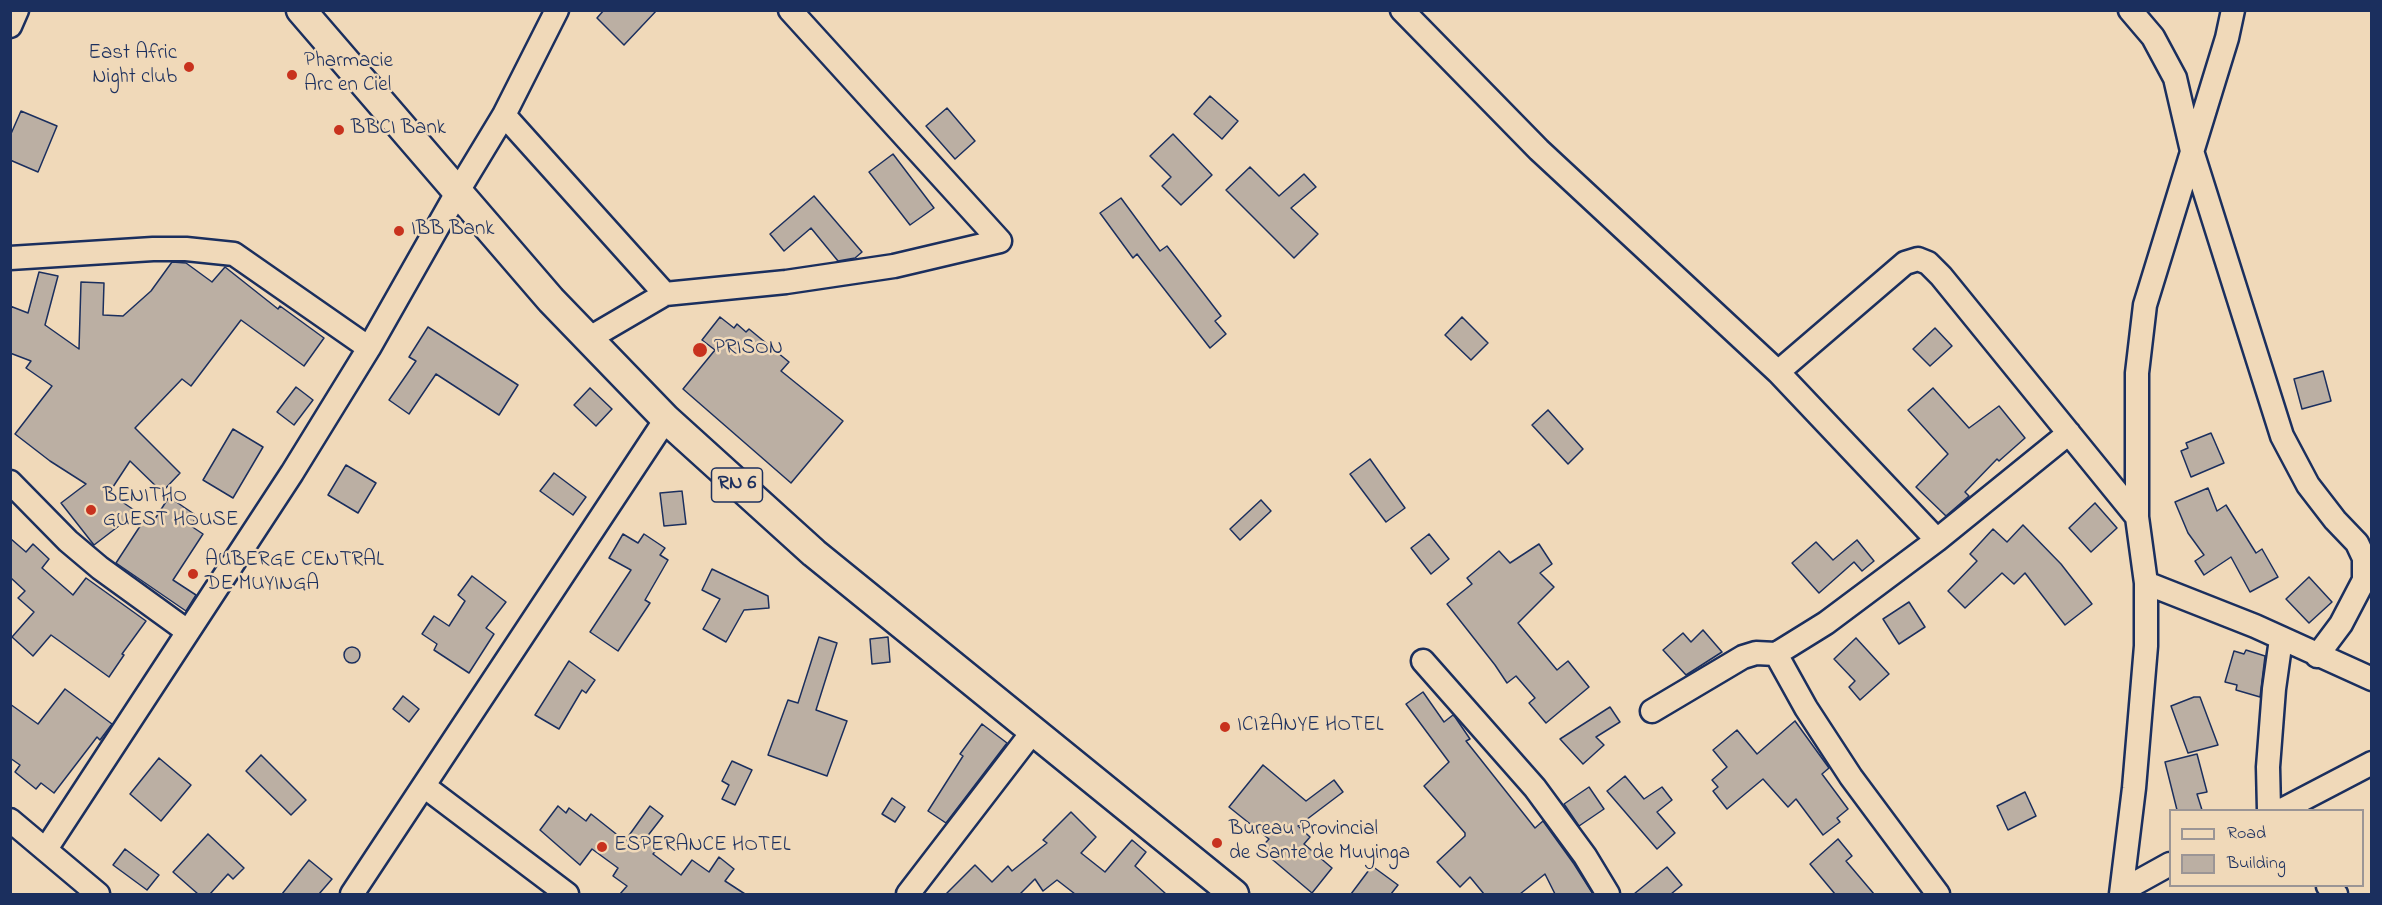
<!DOCTYPE html>
<style>
body{margin:0}
#map{position:relative;width:2382px;height:905px;overflow:hidden;background:#f0d9b9;font-family:"Indie Flower",sans-serif}
canvas{display:block}
.frame{position:absolute;inset:0;border:12px solid #1b2f5e;pointer-events:none}
.legend{position:absolute;left:2169px;top:809px;width:195px;height:78px;box-sizing:border-box;background:#f0d9b9;border:2px solid #9b9595;margin:0;padding:8px 10px;list-style:none;font-size:18px;color:#1b2f5e}
.legend li{display:flex;align-items:center;gap:12px;height:30px}
.legend b{width:30px;border:2px solid #9b9595}
</style>
<div id="map">
<canvas width="2382" height="905"></canvas>
<div class="frame"></div>
<ul class="legend">
<li><b style="height:8px;background:#f0d9b9"></b>Road</li>
<li><b style="height:16px;background:#bbafa3"></b>Building</li>
</ul>
</div>
<script>
const ctx = document.querySelector('canvas').getContext('2d');
ctx.lineJoin = 'round';
function fillPath(path, color) {
  ctx.fillStyle = color;
  ctx.fill(path, 'evenodd');
}
function toPath(rows) {
  const path = new Path2D();
  for (const r of rows) {
    if (r.length === 3) {
      path.moveTo(r[0] + r[2], r[1]);
      path.arc(r[0], r[1], r[2], 0, 2 * Math.PI);
      continue;
    }
    path.moveTo(r[0], r[1]);
    for (let i = 2; i < r.length; i += 2) path.lineTo(r[i], r[i + 1]);
  }
  return path;
}
function trace(path, color, width, dash) {
  ctx.strokeStyle = color;
  ctx.lineWidth = width;
  ctx.lineCap = dash ? 'butt' : 'round';
  ctx.setLineDash(dash || []);
  ctx.stroke(path);
}
function drawText(font, color, halo, rows, align = 'center') {
  ctx.font = font + ' "Indie Flower",sans-serif';
  ctx.lineWidth = 5;
  ctx.setLineDash([]);
  ctx.textBaseline = 'middle';
  ctx.strokeStyle = halo;
  ctx.fillStyle = color;
  for (const [text, x, y, turn = 0] of rows) {
    ctx.save();
    ctx.translate(x, y);
    ctx.rotate((+turn || 0) * Math.PI / 180);
    ctx.textAlign = isNaN(turn) ? turn : align;
    if (halo) ctx.strokeText(text, 0, 0);
    ctx.fillText(text, 0, 0);
    ctx.restore();
  }
}
const building = toPath([
 [604,10,657,10,624,45,597,18,604,10],
 [1210,96,1238,121,1222,139,1194,114,1210,96],
 [947,108,975,141,955,159,926,126,947,108],
 [21,111,57,126,38,172,10,160,10,136,21,111],
 [1173,134,1212,175,1181,205,1162,186,1171,177,1150,156,1173,134],
 [893,154,934,208,910,225,869,172,893,154],
 [1250,167,1279,196,1304,174,1316,187,1291,208,1318,234,1294,258,1226,190,1250,167],
 [814,196,862,252,855,258,838,261,811,228,784,251,770,234,814,196],
 [1121,198,1160,251,1167,246,1221,316,1215,321,1226,334,1210,348,1137,254,1133,258,1100,213,1121,198],
 [172,262,186,263,212,282,225,267,278,309,280,306,324,338,304,366,241,320,191,386,182,379,135,428,180,473,162,492,130,461,109,493,137,512,94,545,61,503,86,484,50,461,15,434,52,386,26,368,31,361,10,353,10,306,28,313,39,272,58,276,45,325,79,349,81,282,104,283,103,315,123,316,151,291,172,262],
 [720,317,734,328,737,324,746,332,749,329,789,362,781,371,843,421,791,483,683,389,715,350,702,340,720,317],
 [1462,317,1488,343,1471,360,1445,335,1462,317],
 [428,327,518,385,499,415,436,374,409,414,389,400,416,361,409,357,428,327],
 [1935,328,1952,346,1930,366,1913,349,1935,328],
 [2323,371,2331,401,2302,409,2294,379,2323,371],
 [296,387,313,400,294,425,277,412,296,387],
 [590,388,612,409,596,426,574,405,590,388],
 [1933,388,1969,428,1999,406,2025,438,1999,461,1997,459,1965,492,1969,496,1946,516,1916,487,1948,454,1908,410,1933,388],
 [1548,410,1583,449,1568,464,1532,425,1548,410],
 [233,429,263,447,233,498,203,480,233,429],
 [2211,433,2224,463,2191,477,2181,451,2188,448,2186,443,2211,433],
 [1370,459,1405,508,1386,522,1350,474,1370,459],
 [346,465,376,483,358,513,328,495,346,465],
 [554,473,586,497,573,515,540,491,554,473],
 [2208,488,2217,511,2226,505,2256,553,2262,549,2278,577,2250,592,2231,557,2204,575,2195,561,2204,555,2188,533,2175,502,2208,488],
 [682,491,686,524,664,526,660,493,682,491],
 [169,497,197,516,191,526,203,534,173,580,196,595,186,611,116,563,146,517,153,522,169,497],
 [1261,500,1271,511,1240,540,1230,529,1261,500],
 [2095,503,2117,528,2091,552,2069,528,2095,503],
 [2023,525,2061,564,2092,604,2065,625,2025,573,2014,584,2002,573,1965,608,1948,591,1977,561,1970,554,1993,529,2007,542,2023,525],
 [623,534,638,543,644,534,665,548,660,555,668,560,645,600,650,603,618,651,590,632,631,570,609,558,623,534],
 [1429,534,1449,559,1431,574,1411,548,1429,534],
 [11,539,26,552,33,544,49,559,42,568,73,595,86,578,146,621,122,654,124,655,109,677,51,635,33,656,12,637,34,612,18,598,25,591,11,578,11,539],
 [1857,540,1874,561,1862,571,1854,562,1819,593,1792,563,1816,542,1833,560,1857,540],
 [1539,544,1552,564,1540,573,1554,587,1518,623,1557,670,1568,661,1589,687,1546,723,1529,703,1535,698,1516,676,1507,683,1495,665,1447,604,1472,584,1467,578,1499,551,1510,563,1539,544],
 [712,569,768,596,769,608,744,610,726,642,703,629,720,599,702,590,712,569],
 [472,576,506,602,486,628,494,634,469,673,434,650,437,644,422,634,434,616,449,626,465,601,458,595,472,576],
 [2309,577,2332,602,2309,623,2286,599,2309,577],
 [1909,602,1925,627,1899,644,1883,619,1909,602],
 [1703,630,1722,652,1686,675,1663,650,1683,633,1691,642,1703,630],
 [819,637,837,643,816,710,847,721,827,776,768,755,788,700,798,703,819,637],
 [888,637,890,662,872,664,870,639,888,637],
 [1856,638,1889,674,1860,700,1849,687,1855,681,1834,659,1856,638],
 [352,655,8],
 [2246,650,2265,656,2260,697,2236,690,2237,685,2225,682,2234,651,2244,654,2246,650],
 [569,661,595,680,586,693,582,690,559,729,535,715,569,661],
 [65,689,112,724,100,740,97,737,54,793,41,783,36,789,15,772,20,765,10,758,10,704,38,724,65,689],
 [1423,692,1444,722,1453,715,1455,717,1470,739,1466,741,1535,828,1543,821,1574,864,1593,894,1555,894,1545,874,1520,894,1484,894,1470,877,1460,887,1437,862,1465,836,1465,833,1424,786,1449,762,1406,704,1423,692],
 [403,696,419,709,409,722,393,709,403,696],
 [2194,697,2200,697,2218,745,2188,753,2171,706,2194,697],
 [1610,707,1620,722,1596,737,1604,745,1583,764,1560,739,1610,707],
 [1795,721,1829,768,1822,774,1848,809,1837,818,1840,822,1823,835,1796,799,1788,807,1763,779,1727,809,1713,791,1718,787,1712,780,1727,767,1713,750,1737,730,1757,754,1795,721],
 [982,724,1007,743,946,823,928,811,963,756,960,754,982,724],
 [2197,754,2207,792,2197,794,2202,810,2177,810,2165,762,2197,754],
 [261,755,306,800,291,815,246,771,261,755],
 [159,758,191,785,161,821,130,794,159,758],
 [732,761,752,770,735,805,722,799,729,785,722,781,732,761],
 [1263,765,1306,801,1334,780,1343,792,1298,826,1310,837,1304,844,1332,868,1312,893,1260,849,1269,839,1229,807,1263,765],
 [1625,776,1644,799,1662,787,1672,800,1657,812,1675,833,1657,849,1607,791,1625,776],
 [1589,787,1604,809,1579,826,1564,804,1589,787],
 [2025,792,2036,816,2008,830,1997,806,2025,792],
 [892,798,905,807,895,822,882,814,892,798],
 [558,806,566,813,569,808,586,821,591,814,625,841,650,806,663,816,646,838,659,847,653,854,681,875,692,860,709,872,719,857,734,869,725,881,745,894,620,894,627,886,613,876,618,868,592,849,580,865,540,830,558,806],
 [1071,812,1096,837,1081,853,1105,872,1132,840,1146,852,1135,866,1166,894,1075,894,1057,880,1043,891,1035,879,1020,894,946,894,975,865,992,882,1008,866,1012,871,1047,843,1043,840,1071,812],
 [208,834,244,868,233,879,228,874,210,894,198,894,173,872,208,834],
 [1838,839,1852,856,1846,861,1874,894,1835,894,1810,864,1838,839],
 [125,849,159,875,147,890,113,865,125,849],
 [309,860,332,879,319,894,282,894,309,860],
 [1372,866,1398,885,1391,894,1351,894,1372,866],
 [1667,867,1682,885,1671,894,1634,894,1667,867]
]);
fillPath(building, '#bbafa3');
trace(building, '#1b2f5e', 1.5);
const minor = toPath([
 [1402,10,1539,150,1778,372,1937,540],
 [2130,10,2153,37,2175,78,2192,151,2282,436,2308,485,2335,520,2357,543,2364,558,2364,580,2341,624,2317,656],
 [10,26,17,10],
 [504,115,665,294],
 [10,258,153,249,186,249,234,254,369,348],
 [588,339,665,294,786,282,894,266,1000,241,790,10],
 [1778,372,1905,263,1918,259,1928,263,1941,276,2137,517],
 [10,482,68,541,100,568,187,631],
 [2146,583,2255,626,2372,679],
 [1776,654,1806,708,1851,777,1938,894],
 [1423,661,1535,788,1585,856,1608,894],
 [1652,711,1743,657,1756,653,1776,654,1826,623,1937,540,2069,433],
 [424,786,567,894],
 [2269,810,2268,767,2274,689,2281,639],
 [2282,810,2372,763],
 [10,820,98,894],
 [46,849,292,473,369,348,458,191,504,115,557,10],
 [2328,886,2336,894],
 [2123,890,2170,864],
 [352,894,666,419],
 [908,894,1034,730],
 [2121,894,2134,788,2146,646,2146,583,2137,517,2137,373,2145,305,2227,38,2233,10]
]);
const major = toPath([
 [301,10,551,300,666,419,814,553,1234,894]
]);
trace(minor, '#1b2f5e', 27);
trace(major, '#1b2f5e', 33);
trace(minor, '#f0d9b9', 22);
trace(major, '#f0d9b9', 28);
for (const [x, y, r, color] of [
 [189,67,6,"#c8321e"],
 [292,75,6,"#c8321e"],
 [339,130,6,"#c8321e"],
 [399,231,6,"#c8321e"],
 [700,350,8,"#c8321e"],
 [91,510,6,"#c8321e"],
 [193,574,6,"#c8321e"],
 [1225,727,6,"#c8321e"],
 [1217,843,6,"#c8321e"],
 [602,847,6,"#c8321e"]
]) {
  const dot = new Path2D();
  dot.arc(x, y, r, 0, 2 * Math.PI);
  ctx.fillStyle = color;
  ctx.fill(dot);
  trace(dot, '#f0d9b9', 2);
}
for (const [x, y, w] of [
 [737,485,51]
]) {
  const box = new Path2D();
  box.roundRect(x - w / 2, y - 17, w, 34, 4.5);
  ctx.fillStyle = '#f0d9b9';
  ctx.fill(box);
  trace(box, '#1b2f5e', 1.5);
}
drawText('bold 20px', '#1b2f5e', null, [
 ["RN 6",737,485]
]);
drawText('21px', '#1b2f5e', '#f0d9b9', [
 ["East Afric",177,55,"right"],
 ["Night club",177,79,"right"],
 ["Pharmacie",304,63],
 ["Arc en Ciel",304,87],
 ["BBCI Bank",351,130],
 ["IBB Bank",411,231],
 ["PRISON",714,350],
 ["BENITHO",103,498],
 ["GUEST HOUSE",103,522],
 ["AUBERGE CENTRAL",205,562],
 ["DE MUYINGA",205,586],
 ["ICIZANYE HOTEL",1237,727],
 ["Bureau Provincial",1229,831],
 ["de Sante de Muyinga",1229,855],
 ["ESPERANCE HOTEL",614,847]
], 'left');
</script>
